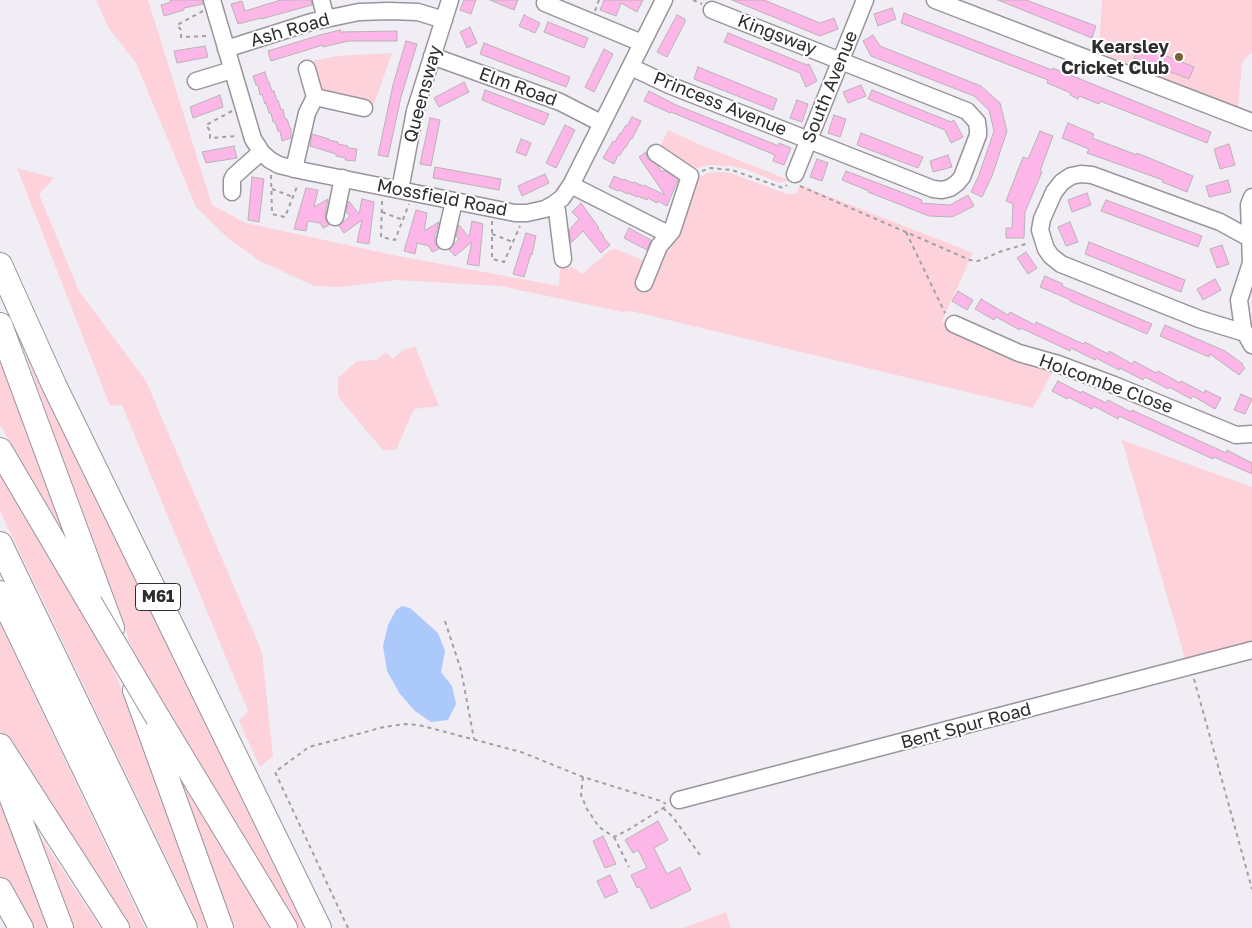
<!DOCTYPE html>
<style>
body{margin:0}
canvas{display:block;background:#f1edf4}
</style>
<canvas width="1252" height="928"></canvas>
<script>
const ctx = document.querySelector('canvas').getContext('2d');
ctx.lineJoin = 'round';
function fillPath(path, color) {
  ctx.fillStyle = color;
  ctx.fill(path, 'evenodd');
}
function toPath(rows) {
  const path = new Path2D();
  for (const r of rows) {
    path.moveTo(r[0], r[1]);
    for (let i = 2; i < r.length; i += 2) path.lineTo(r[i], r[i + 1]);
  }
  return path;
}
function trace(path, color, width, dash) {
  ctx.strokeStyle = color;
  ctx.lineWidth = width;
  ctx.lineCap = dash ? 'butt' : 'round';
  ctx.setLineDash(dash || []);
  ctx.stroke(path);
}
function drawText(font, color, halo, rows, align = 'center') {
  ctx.font = font + ' "Golos Text",sans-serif';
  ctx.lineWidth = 4;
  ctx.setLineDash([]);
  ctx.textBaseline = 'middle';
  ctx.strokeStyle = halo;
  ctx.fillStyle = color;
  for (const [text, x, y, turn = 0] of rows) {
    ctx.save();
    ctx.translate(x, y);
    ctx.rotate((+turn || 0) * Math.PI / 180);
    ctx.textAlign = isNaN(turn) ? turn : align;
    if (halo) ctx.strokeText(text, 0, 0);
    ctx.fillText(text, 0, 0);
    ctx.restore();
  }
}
fillPath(toPath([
 [96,0,148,0,212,205,246,223,398,256,559,286,560,264,565,262,582,274,610,250,616,249,647,262,696,179,708,173,720,172,731,173,787,194,796,194,800,185,973,253,942,321,1015,355,1055,367,1033,408,631,311,623,312,500,286,397,280,340,287,314,286,260,261,228,238,196,207,136,63,108,27],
 [1102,0,1252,0,1252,52,1242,62,1238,108,1099,52],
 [392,53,374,104,320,93,312,61,337,56],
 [668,130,703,146,789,180,780,183,745,169,730,166,710,165,689,170,659,149],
 [17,168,54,178,39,194,79,291,146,381,262,652,273,756,260,767,239,721,248,711,122,405,110,406],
 [15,323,310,928,298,928,135,656,92,538,90,538],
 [415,346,439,406,414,409,396,450,383,450,338,397,338,378,357,361,376,360,386,352,393,359,402,351],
 [0,350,69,546,0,425],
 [1122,440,1252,487,1252,645,1186,662],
 [0,464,103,640,148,761,151,760,214,928,200,928,0,511],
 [0,623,145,928,124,928,47,803,0,731],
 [170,755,277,928,235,928],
 [0,799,50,928,29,928,0,876],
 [27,816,97,923,102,928,71,928],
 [726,912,731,928,683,928]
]), '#fdd2db');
fillPath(toPath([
 [402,606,410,608,438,633,445,651,441,672,452,686,456,704,448,720,431,722,415,711,400,694,387,671,383,646,388,625,396,610]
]), '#acc9fb');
const building = toPath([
 [170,0,202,0,203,4,184,8,184,10,164,16,161,5,171,2,170,0],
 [281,0,311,0,312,5,261,19,261,18,238,24,231,4,242,1,245,11,281,0],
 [464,0,476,0,471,14,460,10,464,0],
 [490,0,518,0,514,10,490,0],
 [604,0,643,0,637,12,621,3,616,16,600,10,604,0],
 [732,0,764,0,820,23,834,18,838,29,820,36,732,0],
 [998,0,1026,0,1096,26,1092,38,998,0],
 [892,8,896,19,878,26,874,14,892,8],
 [904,13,1052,70,1053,68,1211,132,1207,143,1100,101,1099,104,1079,96,1078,99,1070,95,1071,93,1047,83,1048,80,901,23,904,13],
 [524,15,540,23,535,33,519,26,524,15],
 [677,15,685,19,685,22,667,57,657,52,677,15],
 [548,22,588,38,584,48,544,32,548,22],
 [470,27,477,43,467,48,460,32,470,27],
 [340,30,340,32,397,31,397,41,348,41,323,47,323,45,271,61,268,51,320,35,340,30],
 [728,33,807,65,809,64,817,81,806,87,800,73,724,42,728,33],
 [873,35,880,46,981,86,1000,103,1007,131,992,176,982,197,971,192,979,175,994,131,989,110,974,96,871,56,863,41,873,35],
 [406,41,417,44,401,97,388,157,378,155,393,85,406,41],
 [484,43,570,77,566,87,480,54,484,43],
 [1139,45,1194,67,1189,79,1134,58,1139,45],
 [205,46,208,57,177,63,174,51,205,46],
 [604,49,613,54,594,92,585,87,604,49],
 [698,67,777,99,773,110,694,79,698,67],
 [265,72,268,82,269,82,272,91,274,91,277,101,278,100,281,110,283,109,285,119,287,119,290,128,291,128,291,138,282,141,280,131,278,131,275,122,273,122,271,113,269,113,266,103,265,104,262,94,260,95,258,85,256,85,253,76,265,72],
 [464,82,469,92,439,107,434,98,464,82],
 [861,85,866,96,848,103,843,92,861,85],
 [485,90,549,114,544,125,482,100,485,90],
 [872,90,951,122,954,120,963,137,951,143,945,130,868,99,872,90],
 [649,91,676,105,779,146,779,143,791,148,784,165,773,161,775,155,671,112,670,113,644,101,649,91],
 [220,95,223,107,193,118,190,107,220,95],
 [797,100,808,104,802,122,790,118,797,100],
 [834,115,846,119,840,137,828,133,834,115],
 [632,117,641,121,632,139,631,138,626,147,625,147,620,155,618,155,614,164,603,158,613,141,615,142,620,133,621,134,626,125,627,126,632,117],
 [430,118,440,120,431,166,420,164,430,118],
 [1068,123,1094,134,1092,138,1137,155,1137,153,1193,176,1187,192,1162,182,1163,180,1087,153,1089,149,1062,138,1068,123],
 [565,125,575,130,556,168,546,163,565,125],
 [1040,131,1053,136,1040,171,1042,172,1025,212,1024,238,1006,238,1006,228,1012,228,1013,204,1006,201,1023,157,1028,159,1040,131],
 [861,133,923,157,918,168,857,145,861,133],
 [312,134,329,139,329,140,338,142,338,144,348,146,348,148,357,149,355,161,345,160,346,158,336,156,336,154,310,146,312,134],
 [521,139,531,143,526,156,516,152,521,139],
 [1229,144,1235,165,1220,169,1214,149,1229,144],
 [234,146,237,158,206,163,202,152,234,146],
 [646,152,647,158,658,166,662,172,664,170,678,180,667,206,658,201,657,203,648,198,647,200,638,196,637,197,628,193,628,194,619,190,618,191,609,187,614,176,623,180,624,179,633,183,634,182,643,186,644,185,665,195,639,157,646,152],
 [948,155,952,167,933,172,930,161,948,155],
 [817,159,828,163,822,181,810,177,817,159],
 [435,167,501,179,499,190,433,178,435,167],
 [846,171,922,200,921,203,950,205,968,195,974,206,952,217,929,216,868,192,869,191,842,180,846,171],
 [545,174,549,183,522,196,518,186,545,174],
 [252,177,264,179,259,222,248,220,252,177],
 [1228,180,1231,192,1209,197,1206,186,1228,180],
 [306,188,318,190,314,207,328,199,325,215,326,221,329,225,323,228,320,223,308,221,306,231,294,229,306,188],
 [1087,193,1091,205,1072,212,1068,200,1087,193],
 [362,199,374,202,369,244,357,242,362,220,344,233,339,226,350,216,346,212,349,201,359,214,362,199],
 [1106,200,1202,236,1198,247,1101,211,1106,200],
 [581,203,599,228,598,229,604,236,603,237,610,245,601,253,583,231,571,243,569,230,579,219,572,212,581,203],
 [416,210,427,213,424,231,439,222,436,233,435,234,435,244,439,249,432,252,429,246,417,243,415,254,404,251,416,210],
 [472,221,483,224,479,266,467,264,472,242,455,256,449,250,459,239,456,236,459,225,469,237,472,221],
 [1070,222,1078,242,1066,246,1058,227,1070,222],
 [629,228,651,240,647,250,624,238,629,228],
 [526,233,536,236,532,255,531,254,524,277,513,274,526,233],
 [1089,242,1185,280,1181,292,1085,254,1089,242],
 [1222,245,1229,264,1217,268,1210,249,1222,245],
 [1026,252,1037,268,1028,274,1017,258,1026,252],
 [1045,276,1063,284,1062,286,1152,324,1147,334,1070,301,1071,300,1040,287,1045,276],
 [1215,279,1221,290,1203,300,1197,289,1215,279],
 [958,291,973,300,967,310,952,301,958,291],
 [981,299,1008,315,1010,312,1035,325,1036,322,1083,344,1085,342,1108,354,1109,351,1132,364,1134,361,1156,373,1158,371,1180,383,1181,381,1204,393,1205,390,1221,398,1215,409,1193,396,1191,399,1169,387,1168,389,1145,377,1143,380,1120,368,1119,370,1096,358,1095,360,1071,348,1070,351,1021,328,1020,330,996,317,994,320,975,309,981,299],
 [1165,325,1225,351,1243,364,1242,365,1245,368,1239,375,1210,354,1209,357,1160,336,1165,325],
 [1058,381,1081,393,1082,391,1106,403,1108,400,1131,412,1132,410,1226,453,1227,450,1252,463,1252,474,1214,457,1213,459,1119,416,1118,419,1094,406,1092,409,1068,397,1067,399,1052,391,1058,381],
 [1241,394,1252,399,1245,414,1234,410,1241,394],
 [658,821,668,840,654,848,667,874,680,867,691,890,651,909,640,887,637,888,631,875,647,868,638,850,633,853,625,840,658,821],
 [603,836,616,864,605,868,593,841,603,836],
 [610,875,618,892,605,898,597,881,610,875]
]);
fillPath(building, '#fcb6e7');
trace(building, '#b9b3b7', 1);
const minor = toPath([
 [212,0,253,139,262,153,270,160,279,165,304,171,515,213,527,213,545,209,554,204,562,198,571,185,664,0],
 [321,0,326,19],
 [935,0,1252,122],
 [545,3,642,43],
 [226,49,311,22,359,12,389,11,418,12,444,20],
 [432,56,560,102,601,123],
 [631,67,669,85,933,189,942,190,950,188,957,183,962,177,978,135,978,130,977,122,967,111,712,10],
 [307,69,315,97,364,108],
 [196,81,232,70],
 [294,169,307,113,315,97],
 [795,174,865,0],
 [571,185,668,234],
 [400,190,415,111,450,0],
 [232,192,232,180,234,176,261,152],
 [1252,197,1249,205,1251,263,1239,300,1243,329,1252,345],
 [554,204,557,211,563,259],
 [335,217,343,178],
 [445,241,454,201],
 [644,283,659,246,672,231,690,176,656,153],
 [954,324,1019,353,1058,364,1114,385,1236,435,1252,434],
 [1245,333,1199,319,1061,264,1051,256,1046,249,1040,230,1042,219,1054,192,1062,182,1071,176,1081,174,1092,175,1220,222,1251,239],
 [679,800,1252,650]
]);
const highway = toPath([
 [0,265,54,385,319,928],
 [0,325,112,628],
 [0,450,90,603],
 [0,544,185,928],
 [0,593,161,928],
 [135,690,221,928],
 [158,718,285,928],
 [0,746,117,928],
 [0,767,61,928],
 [0,890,21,928]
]);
trace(minor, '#99959b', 19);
trace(highway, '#99959b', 26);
trace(toPath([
 [693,0,702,4],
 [203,11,177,25,181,30,181,37,209,36],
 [595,11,599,0],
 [232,111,206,125,210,131,210,138,237,136],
 [702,171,710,168,732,170,783,188,787,185],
 [271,175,272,214,285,217,298,184],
 [800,186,970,260,977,261,982,260,999,252,1029,243],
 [272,189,293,197],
 [382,201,381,237,395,240,409,204],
 [382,212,403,220],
 [492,221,492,259,504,262,520,226],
 [906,232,945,313],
 [492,234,513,242],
 [445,621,461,670,474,739],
 [1194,679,1252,889],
 [583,777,581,795,587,809,599,827,614,837,628,830,668,805],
 [663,808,673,817,702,858],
 [614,837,629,867],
 [348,928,275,772,309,747,384,727,405,724,419,725,521,752,583,777,661,801,666,804]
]), '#a19fa4', 2, [4, 4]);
trace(minor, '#fff', 16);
trace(highway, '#fff', 24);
const highwayBridge = toPath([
 [90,603,158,718]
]);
trace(highwayBridge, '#99959b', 26, []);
trace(highwayBridge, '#fff', 24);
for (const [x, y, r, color] of [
 [1179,57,5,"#795f31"]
]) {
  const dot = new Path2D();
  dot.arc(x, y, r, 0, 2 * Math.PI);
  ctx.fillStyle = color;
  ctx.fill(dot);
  trace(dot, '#fff', 2);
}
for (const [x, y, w] of [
 [158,597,45]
]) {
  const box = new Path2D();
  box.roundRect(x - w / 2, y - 13.5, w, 27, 4);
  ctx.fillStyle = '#fff';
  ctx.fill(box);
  trace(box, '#2d2c2e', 1);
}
drawText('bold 16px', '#2d2c2e', null, [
 ["M61",158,597]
]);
drawText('18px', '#2d2c2e', '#fff', [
 ["Ash Road",290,30,-16],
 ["Kingsway",777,35,21],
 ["Elm Road",518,87,20],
 ["South Avenue",830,87,-68],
 ["Queensway",423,94,-75],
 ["Princess Avenue",720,104,22],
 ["Mossfield Road",442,198,11],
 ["Holcombe Close",1106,384,20],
 ["Bent Spur Road",966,726,-15]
]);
drawText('bold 18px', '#2d2c2e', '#fff', [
 ["Kearsley",1169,47],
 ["Cricket Club",1169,68]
], 'right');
</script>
